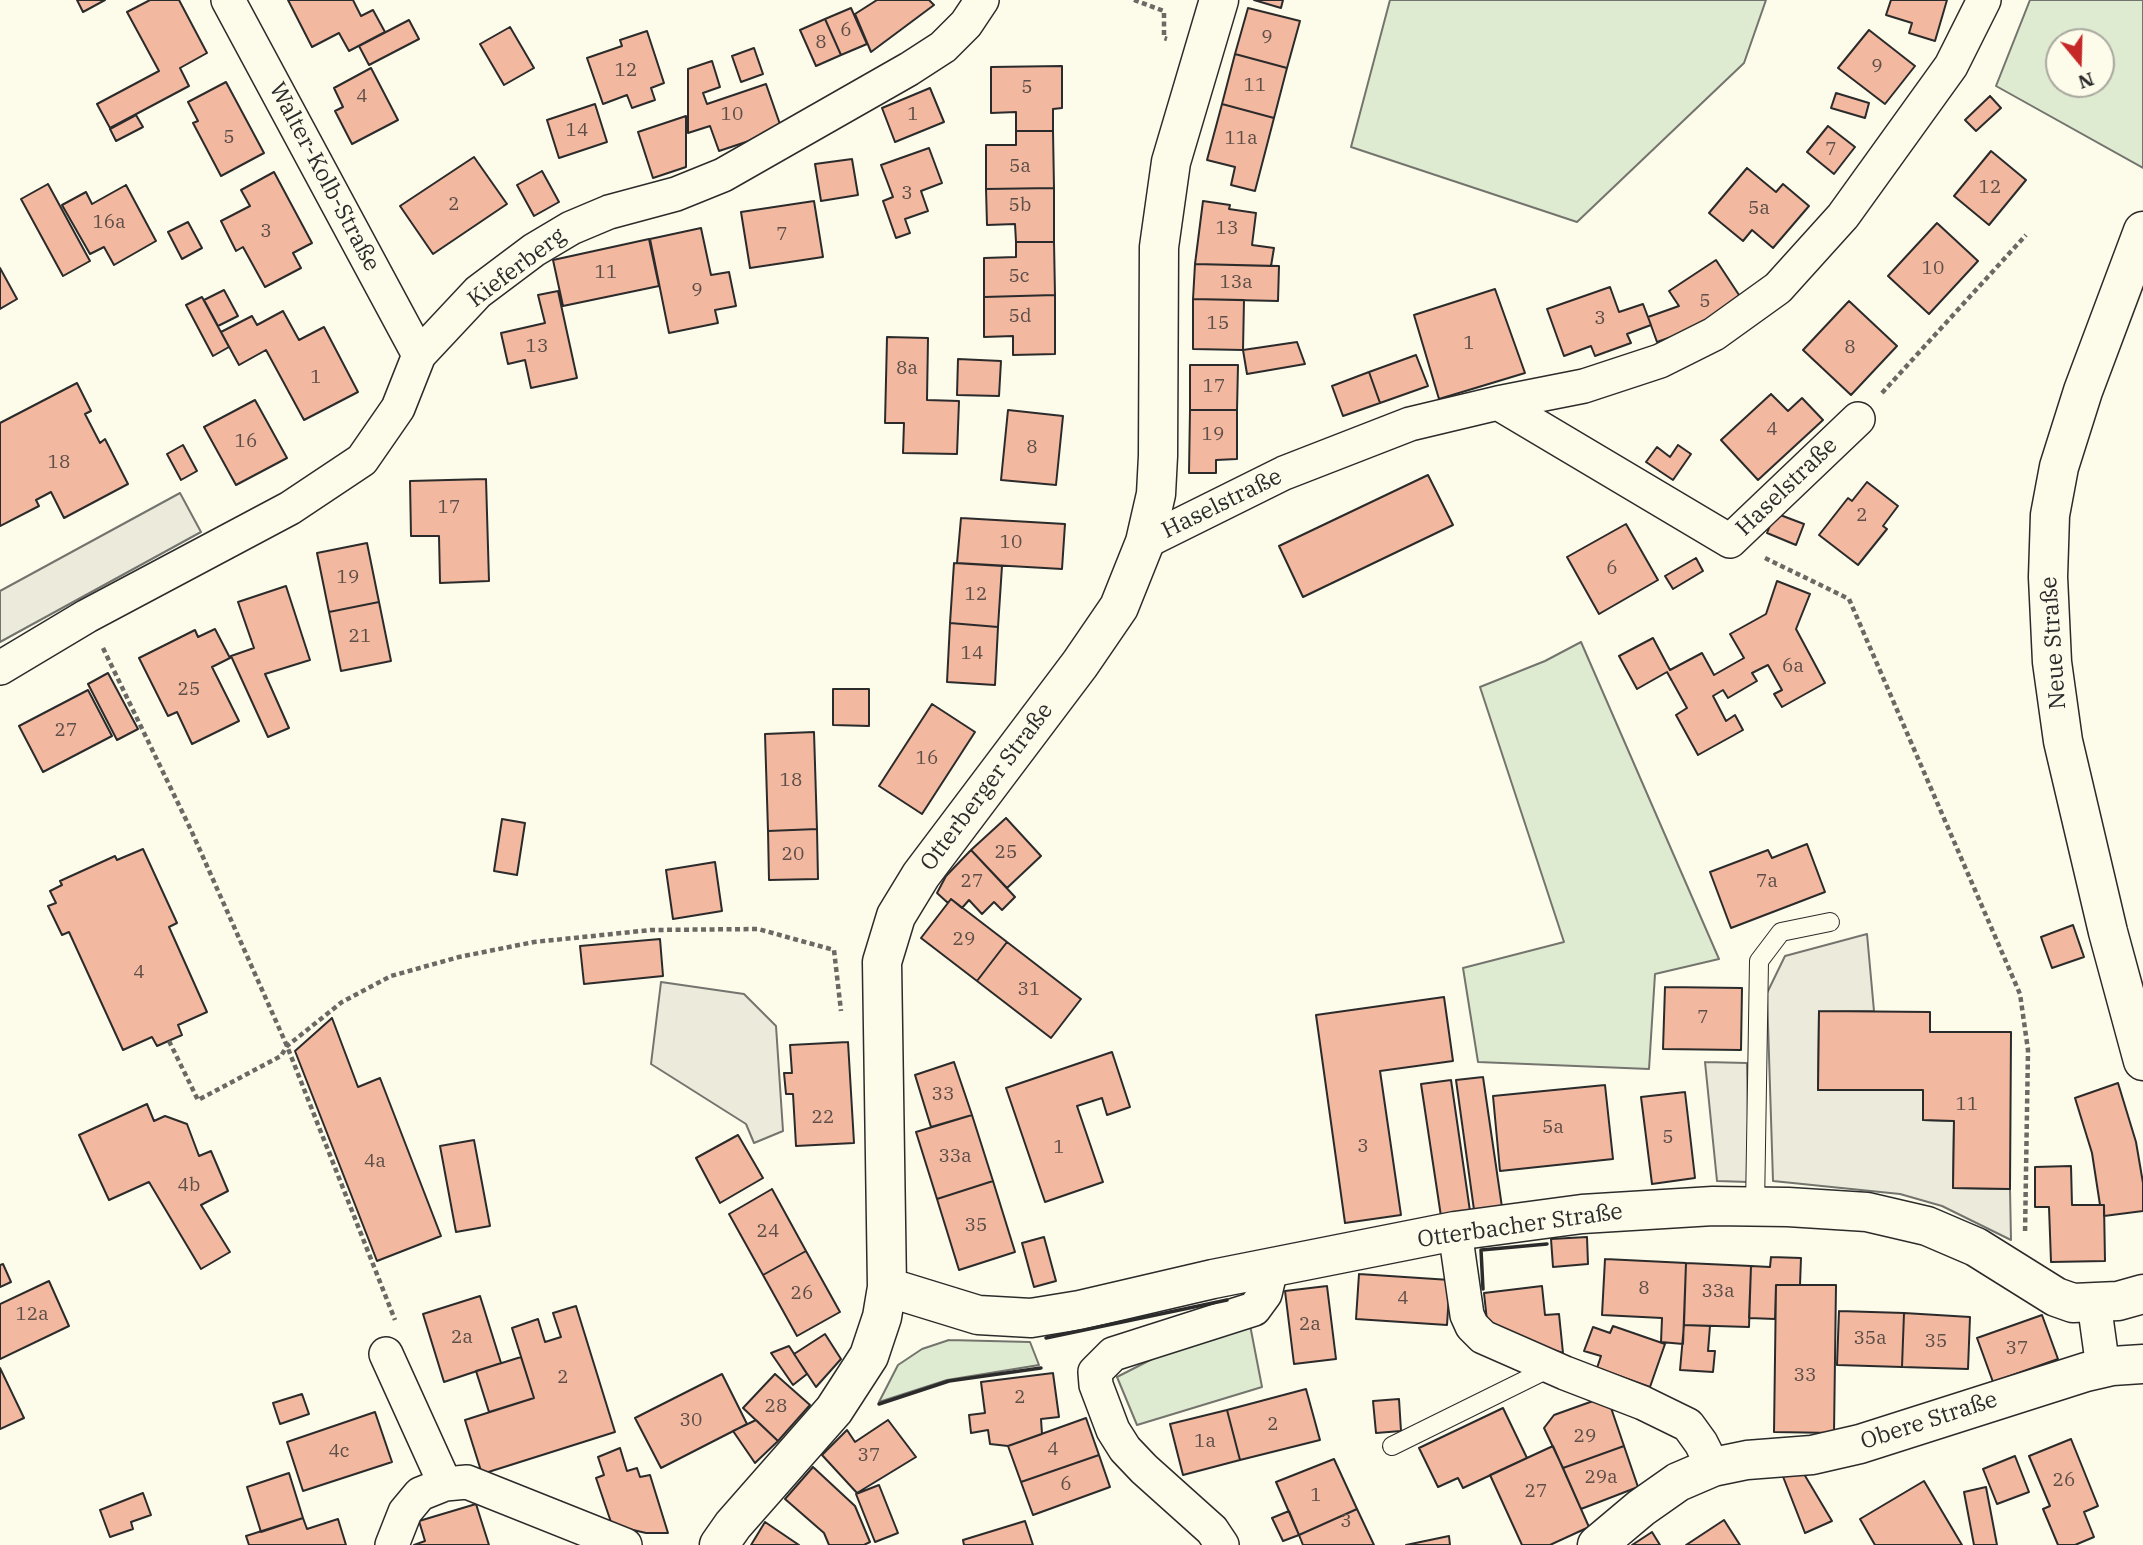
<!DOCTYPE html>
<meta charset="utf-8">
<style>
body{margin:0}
#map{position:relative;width:2143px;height:1545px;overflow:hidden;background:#fdfbea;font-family:"IBM Plex Serif",serif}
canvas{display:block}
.north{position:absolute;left:2045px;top:28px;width:70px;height:70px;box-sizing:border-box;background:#fdfbea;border:2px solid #a9a89e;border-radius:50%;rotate:161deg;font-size:19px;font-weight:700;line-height:28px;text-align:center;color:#2b2b2b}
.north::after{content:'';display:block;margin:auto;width:24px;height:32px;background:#c62828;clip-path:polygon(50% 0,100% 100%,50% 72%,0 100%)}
</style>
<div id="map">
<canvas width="2143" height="1545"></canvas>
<div class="north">N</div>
</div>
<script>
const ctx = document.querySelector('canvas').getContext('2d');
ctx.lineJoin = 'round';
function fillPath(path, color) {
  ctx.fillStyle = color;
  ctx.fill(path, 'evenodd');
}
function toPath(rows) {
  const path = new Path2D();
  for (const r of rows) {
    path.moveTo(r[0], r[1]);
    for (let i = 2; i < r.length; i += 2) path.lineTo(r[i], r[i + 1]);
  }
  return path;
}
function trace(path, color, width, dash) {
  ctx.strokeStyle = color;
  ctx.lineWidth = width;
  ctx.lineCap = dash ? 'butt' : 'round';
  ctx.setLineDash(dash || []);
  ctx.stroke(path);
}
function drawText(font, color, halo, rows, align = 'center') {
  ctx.font = font + ' "IBM Plex Serif",serif';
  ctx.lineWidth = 5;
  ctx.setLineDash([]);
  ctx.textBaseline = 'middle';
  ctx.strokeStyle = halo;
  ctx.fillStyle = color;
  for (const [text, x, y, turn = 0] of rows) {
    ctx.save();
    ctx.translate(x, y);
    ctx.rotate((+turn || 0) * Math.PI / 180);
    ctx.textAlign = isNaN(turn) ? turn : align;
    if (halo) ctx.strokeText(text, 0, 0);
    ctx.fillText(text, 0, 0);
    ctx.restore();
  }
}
const green = toPath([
 [1390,0,1766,0,1744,63,1577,222,1351,147,1390,0],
 [2030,0,2143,0,2143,168,1996,86,2030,0],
 [2059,42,2101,42,2101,84,2059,84,2059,42],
 [1581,642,1719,959,1655,974,1649,1069,1478,1062,1463,968,1564,942,1480,687,1545,661,1581,642],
 [1250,1325,1262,1387,1137,1425,1117,1377,1160,1355,1250,1325],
 [949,1340,1030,1342,1039,1365,947,1380,879,1402,898,1365,922,1349,949,1340]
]);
fillPath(green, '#deebd1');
trace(green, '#74746e', 2);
const parking = toPath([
 [180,493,201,532,0,642,0,591,180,493],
 [1867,934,1874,1011,1819,1012,1818,1090,1923,1090,1923,1120,1954,1121,1953,1188,2010,1189,2011,1240,1942,1206,1900,1194,1773,1181,1767,993,1785,956,1867,934],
 [661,982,744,994,776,1026,783,1131,754,1143,746,1124,651,1064,661,982],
 [1705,1062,1747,1063,1749,1182,1717,1181,1705,1062]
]);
fillPath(parking, '#eceadb');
trace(parking, '#74746e', 2);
const building = toPath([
 [77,0,105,0,83,12,77,0],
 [150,0,179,0,207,53,180,68,189,86,110,128,97,104,159,71,127,12,150,0],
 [288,0,353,0,361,16,373,10,385,32,349,51,339,33,312,47,288,0],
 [877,0,929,0,934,5,871,52,855,14,877,0],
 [1254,0,1283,0,1281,8,1254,0],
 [1891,0,1947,0,1935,41,1909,33,1912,23,1886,15,1891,0],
 [851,8,867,44,841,55,825,19,851,8],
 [1248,8,1300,21,1287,68,1235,54,1248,8],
 [825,19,841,55,816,66,800,30,825,19],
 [409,20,419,39,369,65,359,46,409,20],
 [510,27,534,68,504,85,480,44,510,27],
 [1869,30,1915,66,1885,104,1838,68,1869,30],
 [647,31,664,83,651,88,655,100,632,108,627,95,603,104,587,58,622,46,620,40,647,31],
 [754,48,763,74,741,82,732,56,754,48],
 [1235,54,1287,68,1274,118,1222,104,1235,54],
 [712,61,720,87,703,93,707,104,766,84,782,130,719,151,710,126,688,133,688,69,712,61],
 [1062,66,1062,108,1053,109,1053,131,1016,131,1016,112,991,113,991,67,1062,66],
 [371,68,398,120,352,144,335,111,343,107,334,88,371,68],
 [226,82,264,153,221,176,193,123,198,121,188,102,226,82],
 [930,88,944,122,895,142,882,108,930,88],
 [1836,93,1869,103,1865,118,1831,108,1836,93],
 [1990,96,2001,108,1976,131,1965,120,1990,96],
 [595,104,607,142,559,158,547,120,595,104],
 [1222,104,1274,118,1255,191,1231,185,1235,167,1207,160,1222,104],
 [136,115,143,127,116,141,110,129,136,115],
 [686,116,686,167,653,178,638,132,686,116],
 [1828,126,1855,147,1834,174,1807,152,1828,126],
 [1016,131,1053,131,1054,188,986,189,986,145,1016,145,1016,131],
 [929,148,942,183,921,191,928,211,905,219,910,233,896,238,883,201,893,197,881,165,929,148],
 [1991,151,2026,180,1989,225,1954,196,1991,151],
 [474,157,507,204,433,254,400,206,474,157],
 [852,159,858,195,821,201,815,164,852,159],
 [1747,168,1776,192,1783,184,1809,206,1773,248,1752,230,1743,241,1709,213,1747,168],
 [542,171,559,202,534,216,517,185,542,171],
 [274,172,312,243,293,253,301,268,265,287,243,247,236,251,221,221,250,206,241,190,274,172],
 [48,184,90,261,63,276,21,199,48,184],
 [126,185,156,241,114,265,104,247,90,254,62,205,86,192,92,204,126,185],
 [1054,188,1054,242,1016,242,1015,224,987,225,986,189,1054,188],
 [814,201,823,257,750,268,741,212,814,201],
 [1203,201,1230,205,1229,209,1256,213,1252,245,1274,248,1271,266,1195,264,1203,201],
 [188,222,202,248,182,259,168,232,188,222],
 [1937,223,1978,261,1929,314,1888,276,1937,223],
 [701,228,711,275,729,272,736,306,715,310,718,323,669,333,650,239,701,228],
 [649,239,659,286,563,306,553,260,649,239],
 [1016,242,1054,242,1055,295,984,297,984,258,1016,257,1016,242],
 [1716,260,1741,298,1694,329,1657,342,1648,317,1679,306,1669,291,1716,260],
 [1195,264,1279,266,1278,301,1193,299,1195,264],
 [0,268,17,299,0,309,0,268],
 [1610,287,1619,312,1643,304,1651,325,1627,334,1631,343,1595,356,1591,346,1564,356,1547,309,1610,287],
 [1495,289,1525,373,1439,399,1414,315,1495,289],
 [224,290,238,316,218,326,204,300,224,290],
 [558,291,577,378,531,388,525,360,508,364,501,333,545,323,538,295,558,291],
 [1055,295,1055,354,1013,355,1013,336,984,337,984,297,1055,295],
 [202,297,229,347,213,356,186,305,202,297],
 [1193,299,1244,300,1243,350,1193,349,1193,299],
 [1849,301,1897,346,1851,395,1803,350,1849,301],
 [283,311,299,340,324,327,358,392,304,420,266,350,239,365,221,332,252,316,257,325,283,311],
 [887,337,928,338,927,400,959,401,957,454,903,453,904,423,885,423,887,337],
 [1297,342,1305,364,1247,374,1243,350,1297,342],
 [1416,355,1428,386,1380,403,1369,372,1416,355],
 [958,359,1001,361,999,396,957,395,958,359],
 [1190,365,1238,365,1237,410,1190,410,1190,365],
 [1369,372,1380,403,1343,416,1332,386,1369,372],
 [77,383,91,411,85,414,100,443,105,439,128,484,64,518,51,492,36,500,39,506,0,526,0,423,77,383],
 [1771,394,1788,411,1802,398,1823,420,1758,480,1721,440,1771,394],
 [255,400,287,458,236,485,204,427,255,400],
 [1008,410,1063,416,1056,485,1001,480,1008,410],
 [1190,410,1237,410,1237,459,1216,460,1216,473,1189,473,1190,410],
 [183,445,197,471,181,480,167,454,183,445],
 [1678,445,1691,454,1673,480,1646,462,1657,447,1670,457,1678,445],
 [1428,475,1453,525,1303,597,1279,546,1428,475],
 [486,479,489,581,440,583,439,536,411,536,410,481,486,479],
 [1867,482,1898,506,1883,526,1887,529,1858,565,1819,535,1848,498,1852,501,1867,482],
 [1775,513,1804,524,1796,545,1767,533,1775,513],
 [961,518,1065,524,1062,569,957,563,961,518],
 [1626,524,1658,580,1599,614,1567,557,1626,524],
 [367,543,379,602,329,612,317,553,367,543],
 [1696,558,1703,571,1673,589,1665,576,1696,558],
 [954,563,1002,566,998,627,950,623,954,563],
 [1777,581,1810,594,1796,629,1825,683,1782,707,1774,694,1782,690,1768,665,1752,673,1757,681,1728,698,1723,690,1713,696,1726,721,1735,715,1743,730,1698,755,1676,715,1687,708,1667,672,1637,689,1619,656,1653,638,1670,670,1702,653,1714,675,1744,658,1730,634,1766,614,1777,581],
 [286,586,310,660,265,674,289,728,268,737,231,656,254,648,238,602,286,586],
 [379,602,391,661,341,671,329,612,379,602],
 [950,623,998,627,995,685,947,682,950,623],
 [215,629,230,658,212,667,239,721,192,744,177,712,168,716,139,658,195,630,198,637,215,629],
 [108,673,138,729,117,740,88,684,108,673],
 [833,689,869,689,869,726,833,725,833,689],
 [88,690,112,736,43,772,19,726,88,690],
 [932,704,975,732,922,814,879,786,932,704],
 [814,732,817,829,768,831,765,734,814,732],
 [1006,818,1041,856,1007,888,971,850,1006,818],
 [502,819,525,823,517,875,494,871,502,819],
 [817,829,818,879,769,880,768,831,817,829],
 [1807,844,1825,892,1731,928,1710,872,1768,850,1772,858,1807,844],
 [143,849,177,923,169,927,207,1012,178,1025,182,1035,157,1046,152,1037,123,1050,69,932,62,935,48,906,56,903,50,891,62,885,60,881,115,856,117,860,143,849],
 [971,850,1015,897,1002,910,994,902,982,914,969,900,962,908,951,899,948,903,937,893,946,876,971,850],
 [715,862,722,911,673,919,666,870,715,862],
 [951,899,1007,942,977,981,921,938,951,899],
 [2073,925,2084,957,2052,968,2041,937,2073,925],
 [660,939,663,976,584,984,580,946,660,939],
 [1007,942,1081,999,1051,1038,977,981,1007,942],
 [1665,987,1742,988,1741,1050,1663,1049,1665,987],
 [1444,997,1453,1061,1380,1071,1401,1215,1345,1223,1316,1015,1444,997],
 [1819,1011,1930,1012,1930,1032,2011,1032,2010,1189,1953,1188,1954,1121,1923,1120,1923,1090,1818,1090,1819,1011],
 [332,1018,358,1087,380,1078,441,1236,377,1261,295,1051,332,1018],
 [848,1042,854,1143,796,1146,793,1094,786,1094,784,1073,792,1073,790,1045,848,1042],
 [1112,1052,1130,1107,1107,1115,1102,1098,1077,1106,1103,1182,1045,1202,1006,1088,1112,1052],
 [954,1062,972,1115,931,1127,915,1075,954,1062],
 [1483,1077,1503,1214,1475,1217,1456,1080,1483,1077],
 [1451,1080,1471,1218,1442,1223,1421,1084,1451,1080],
 [2118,1083,2136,1142,2143,1183,2143,1211,2104,1216,2104,1205,2100,1205,2092,1153,2075,1098,2118,1083],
 [1605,1085,1613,1159,1500,1171,1493,1096,1605,1085],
 [1685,1092,1695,1178,1652,1184,1641,1097,1685,1092],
 [147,1104,154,1121,165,1116,187,1124,199,1156,211,1151,228,1191,201,1205,230,1252,201,1269,149,1182,109,1200,79,1135,147,1104],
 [972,1115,993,1181,937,1199,916,1132,972,1115],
 [738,1135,763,1178,720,1203,696,1158,738,1135],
 [474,1140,490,1226,456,1232,440,1146,474,1140],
 [2071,1166,2072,1205,2104,1205,2105,1261,2051,1262,2049,1207,2035,1207,2035,1167,2071,1166],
 [993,1181,1015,1252,959,1270,937,1199,993,1181],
 [772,1189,806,1251,763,1275,729,1214,772,1189],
 [1044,1237,1056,1281,1034,1287,1022,1243,1044,1237],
 [1587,1237,1588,1264,1553,1267,1551,1239,1587,1237],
 [806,1251,840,1312,797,1336,763,1275,806,1251],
 [1771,1257,1801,1258,1800,1285,1776,1285,1775,1319,1749,1318,1751,1266,1770,1267,1771,1257],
 [1605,1259,1686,1263,1683,1344,1661,1342,1662,1318,1602,1315,1605,1259],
 [1686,1263,1751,1266,1749,1327,1684,1325,1686,1263],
 [3,1264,11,1282,0,1287,0,1265,3,1264],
 [1359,1274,1450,1280,1447,1325,1356,1319,1359,1274],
 [49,1281,69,1326,0,1359,0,1304,49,1281],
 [1776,1285,1836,1285,1834,1433,1774,1432,1776,1285],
 [1327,1286,1336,1359,1294,1364,1285,1291,1327,1286],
 [1542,1286,1545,1315,1559,1314,1563,1353,1488,1330,1484,1293,1542,1286],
 [480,1296,501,1363,444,1382,423,1314,480,1296],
 [576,1306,615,1432,482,1474,465,1420,534,1398,512,1328,538,1319,545,1342,561,1337,553,1313,576,1306],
 [1839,1311,1904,1313,1902,1367,1837,1365,1839,1311],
 [1904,1313,1970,1317,1968,1369,1902,1367,1904,1313],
 [2042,1315,2058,1359,1993,1382,1977,1338,2042,1315],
 [1684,1325,1710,1326,1708,1351,1715,1351,1713,1372,1680,1370,1684,1325],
 [1613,1326,1665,1344,1650,1387,1597,1368,1601,1356,1584,1351,1593,1327,1610,1333,1613,1326],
 [825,1334,841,1359,816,1387,794,1354,825,1334],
 [789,1346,807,1374,793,1385,771,1353,789,1346],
 [521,1357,534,1398,489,1412,476,1371,521,1357],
 [0,1368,24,1418,0,1429,0,1368],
 [1053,1373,1059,1417,1041,1419,1042,1434,1008,1446,990,1444,988,1430,971,1433,969,1415,985,1413,981,1382,1053,1373],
 [722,1374,747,1424,661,1468,635,1418,722,1374],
 [775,1374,810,1405,778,1441,743,1408,775,1374],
 [1306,1389,1320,1440,1240,1460,1227,1410,1306,1389],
 [302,1394,309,1414,280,1424,273,1403,302,1394],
 [1607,1396,1624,1446,1563,1468,1544,1428,1554,1415,1607,1396],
 [1399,1399,1401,1431,1376,1433,1373,1401,1399,1399],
 [1503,1408,1527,1458,1463,1488,1458,1478,1438,1487,1419,1448,1503,1408],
 [1227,1410,1240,1460,1183,1475,1170,1424,1227,1410],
 [375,1412,392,1462,303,1491,287,1442,375,1412],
 [1086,1418,1099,1455,1021,1482,1008,1446,1086,1418],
 [756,1420,778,1441,755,1463,733,1431,756,1420],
 [888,1420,916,1457,857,1493,822,1455,847,1430,855,1442,888,1420],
 [2071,1439,2098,1506,2084,1512,2094,1537,2075,1545,2058,1545,2043,1509,2050,1506,2029,1456,2071,1439],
 [1553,1446,1589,1527,1550,1545,1522,1545,1490,1475,1553,1446],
 [1624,1446,1638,1487,1581,1509,1563,1468,1624,1446],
 [620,1448,627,1471,637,1468,640,1477,650,1475,668,1533,646,1533,612,1525,596,1478,604,1475,598,1457,620,1448],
 [1099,1455,1110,1487,1033,1515,1021,1482,1099,1455],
 [2015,1456,2029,1492,1997,1504,1983,1469,2015,1456],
 [1334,1459,1357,1509,1299,1535,1276,1482,1334,1459],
 [813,1467,855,1506,870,1542,864,1545,829,1545,824,1533,785,1499,813,1467],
 [1801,1469,1832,1521,1805,1533,1782,1474,1801,1469],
 [289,1473,303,1518,261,1532,247,1487,289,1473],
 [1924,1481,1962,1545,1875,1545,1860,1519,1924,1481],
 [879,1485,898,1533,875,1542,856,1494,879,1485],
 [1986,1487,1997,1545,1974,1545,1964,1492,1986,1487],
 [143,1493,151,1515,131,1522,133,1529,110,1537,100,1510,143,1493],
 [476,1504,489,1545,414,1545,425,1541,419,1521,476,1504],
 [1357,1509,1374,1545,1303,1545,1299,1535,1357,1509],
 [1289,1511,1299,1535,1283,1541,1272,1518,1289,1511],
 [303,1518,307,1529,338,1519,346,1545,249,1545,246,1536,303,1518],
 [1724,1520,1740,1545,1686,1545,1724,1520],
 [1025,1521,1033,1545,964,1545,963,1540,1025,1521],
 [765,1522,799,1545,751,1545,765,1522],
 [1652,1532,1660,1545,1632,1545,1652,1532],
 [1449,1536,1450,1545,1406,1545,1449,1536]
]);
fillPath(building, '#f2b8a0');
trace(building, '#2b2b2b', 2);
const lane = toPath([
 [1755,1207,1759,961,1781,932,1830,922],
 [1392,1446,1552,1367]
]);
const street = toPath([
 [228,0,419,355],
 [1498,403,1730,541,1858,419],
 [1145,542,1284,473,1410,424,1498,403,1584,386,1660,361,1714,334,1778,288,1843,216,1951,66,1984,0],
 [0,668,87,616,290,508,362,460,398,408,419,355,478,292,534,250,571,228,609,212,676,194,723,175,909,69,943,47,966,24,982,0],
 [1455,1231,1467,1315,1472,1326,1483,1337,1565,1373,1643,1403,1688,1425,1701,1443,1713,1467],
 [2094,1303,2103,1368],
 [386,1354,445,1484],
 [392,1545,405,1512,420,1494,445,1484,467,1482,625,1545],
 [1222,1545,1212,1530,1144,1469,1125,1449,1113,1430,1096,1385,1095,1372,1113,1354,1254,1309,1265,1294,1271,1269]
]);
const secondary = toPath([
 [2143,231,2083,391,2059,467,2050,515,2048,577,2052,662,2063,741,2108,932,2143,1061],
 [887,1287,978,1315,1031,1318,1080,1310,1213,1279,1455,1231,1582,1214,1713,1206,1788,1207,1867,1212,1927,1226,1976,1247,2056,1297,2073,1303,2118,1301,2143,1294],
 [719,1545,733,1525,834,1410,869,1356,882,1317,887,1287,882,962,896,916,921,875,1080,664,1119,607,1145,542,1156,494,1158,456,1159,247,1171,162,1219,0],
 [1597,1545,1641,1508,1678,1482,1713,1467,1747,1460,1812,1455,1860,1444,2086,1372,2112,1366,2143,1364]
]);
trace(lane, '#2b2b2b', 20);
trace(street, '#2b2b2b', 36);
trace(secondary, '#2b2b2b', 41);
trace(toPath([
 [1134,0,1164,11,1164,38,1167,39],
 [1882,393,2026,235],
 [1765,558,1849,599,2020,994,2028,1050,2025,1234],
 [103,648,191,830,287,1046,395,1320],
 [169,1041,198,1100,281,1056,287,1046,342,1002,391,976,459,957,534,942,651,930,758,929,834,950,841,1011]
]), '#6a6964', 4.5, [5, 3.5]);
trace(lane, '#fdfbea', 18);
trace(street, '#fdfbea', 33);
trace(secondary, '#fdfbea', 38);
trace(toPath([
 [1483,1289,1481,1250,1547,1244],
 [1046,1338,1227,1300],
 [879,1404,949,1381,1041,1368]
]), '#2b2b2b', 3.5);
drawText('19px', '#5d4e48', null, [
 ["6",846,31],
 ["9",1267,38],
 ["8",821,43],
 ["9",1877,67],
 ["12",626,71],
 ["11",1255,86],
 ["5",1027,88],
 ["4",362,97],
 ["10",732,115],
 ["1",913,115],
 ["14",577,131],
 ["5",229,138],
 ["11a",1241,139],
 ["7",1831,150],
 ["5a",1020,167],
 ["12",1990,188],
 ["3",907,194],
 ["2",454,205],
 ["5b",1020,206],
 ["5a",1759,209],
 ["16a",109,223],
 ["13",1227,229],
 ["3",266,232],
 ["7",782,235],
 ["10",1933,269],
 ["11",606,273],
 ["5c",1019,277],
 ["13a",1236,283],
 ["9",697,291],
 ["5",1705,302],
 ["5d",1020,317],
 ["3",1600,319],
 ["15",1218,324],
 ["1",1469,344],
 ["13",537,347],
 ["8",1850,348],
 ["8a",907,369],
 ["1",316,378],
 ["17",1214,387],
 ["4",1772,430],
 ["19",1213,435],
 ["16",246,442],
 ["8",1032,448],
 ["18",59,463],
 ["17",449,508],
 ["2",1862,516],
 ["10",1011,543],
 ["6",1612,569],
 ["19",348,578],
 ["12",976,595],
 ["21",360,637],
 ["14",972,654],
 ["6a",1793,667],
 ["25",189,690],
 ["27",66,731],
 ["16",927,759],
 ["18",791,781],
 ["25",1006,853],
 ["20",793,855],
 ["27",972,882],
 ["7a",1767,882],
 ["29",964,940],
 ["4",139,973],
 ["31",1029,990],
 ["7",1703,1018],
 ["33",943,1095],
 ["11",1967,1105],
 ["22",823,1118],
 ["5a",1553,1128],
 ["5",1668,1138],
 ["3",1363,1147],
 ["1",1059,1148],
 ["33a",955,1157],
 ["4a",375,1162],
 ["4b",189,1186],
 ["35",976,1226],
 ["24",768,1232],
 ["8",1644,1289],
 ["33a",1718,1292],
 ["26",802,1294],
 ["4",1403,1299],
 ["12a",32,1315],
 ["2a",1310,1325],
 ["2a",462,1338],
 ["35a",1870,1339],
 ["35",1936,1342],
 ["37",2017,1349],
 ["33",1805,1376],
 ["2",563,1378],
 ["2",1020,1398],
 ["28",776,1407],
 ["30",691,1421],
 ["2",1273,1425],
 ["29",1585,1437],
 ["1a",1205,1442],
 ["4",1053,1450],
 ["4c",339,1452],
 ["37",869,1456],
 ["29a",1601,1478],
 ["26",2064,1481],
 ["6",1066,1485],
 ["27",1536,1492],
 ["1",1316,1496],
 ["3",1346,1522]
]);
drawText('23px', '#2b2b2b', '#fdfbea', [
 ["Walter-Kolb-Straße",324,177,62],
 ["Kieferberg",517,268,-37],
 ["Haselstraße",1787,487,-44],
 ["Haselstraße",1222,504,-26],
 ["Neue Straße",2054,643,-94],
 ["Otterberger Straße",987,787,-53],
 ["Otterbacher Straße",1520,1226,-8],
 ["Obere Straße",1929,1421,-18]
]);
</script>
